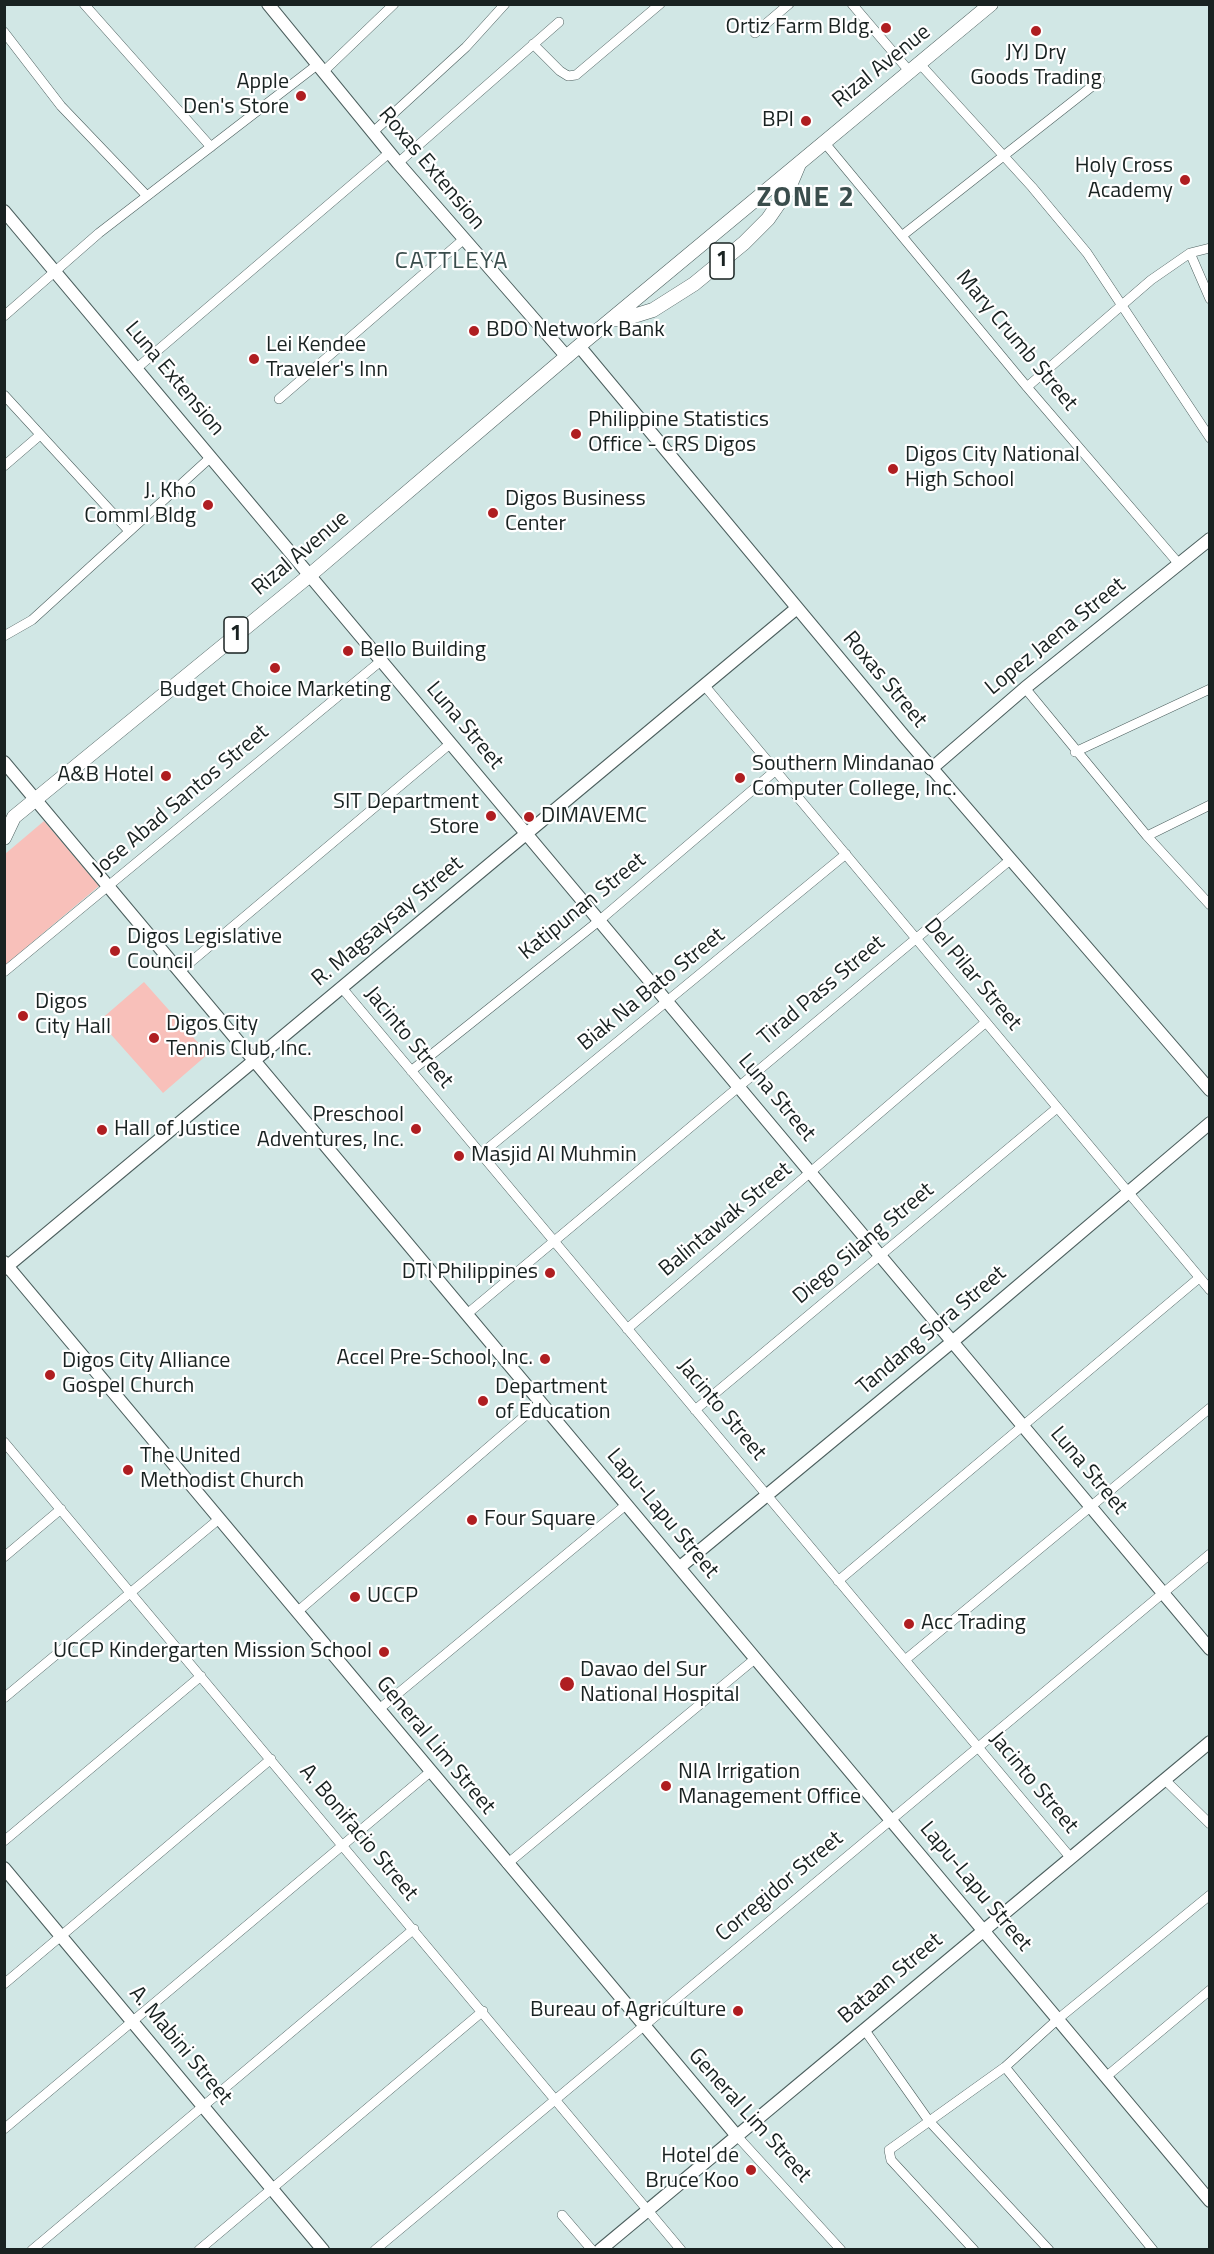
<!DOCTYPE html>
<style>
body{margin:0}
#map{position:relative;width:1214px;height:2254px;overflow:hidden;background:#d1e7e5;font-family:"Titillium Web",sans-serif}
canvas{display:block}
.frame{position:absolute;inset:0;border:6px solid #192221;pointer-events:none}
</style>
<div id="map">
<canvas width="1214" height="2254"></canvas>
<div class="frame"></div>
</div>
<script>
const ctx = document.querySelector('canvas').getContext('2d');
ctx.lineJoin = 'round';
function fillPath(path, color) {
  ctx.fillStyle = color;
  ctx.fill(path, 'evenodd');
}
function toPath(rows) {
  const path = new Path2D();
  for (const r of rows) {
    path.moveTo(r[0], r[1]);
    for (let i = 2; i < r.length; i += 2) path.lineTo(r[i], r[i + 1]);
  }
  return path;
}
function trace(path, color, width, dash) {
  ctx.strokeStyle = color;
  ctx.lineWidth = width;
  ctx.lineCap = dash ? 'butt' : 'round';
  ctx.setLineDash(dash || []);
  ctx.stroke(path);
}
function drawText(font, color, halo, rows, align = 'center') {
  ctx.font = font + ' "Titillium Web",sans-serif';
  ctx.lineWidth = 4.5;
  ctx.setLineDash([]);
  ctx.textBaseline = 'middle';
  ctx.strokeStyle = halo;
  ctx.fillStyle = color;
  for (const [text, x, y, turn = 0] of rows) {
    ctx.save();
    ctx.translate(x, y);
    ctx.rotate((+turn || 0) * Math.PI / 180);
    ctx.textAlign = isNaN(turn) ? turn : align;
    if (halo) ctx.strokeText(text, 0, 0);
    ctx.fillText(text, 0, 0);
    ctx.restore();
  }
}
fillPath(toPath([
 [44,821,99,886,5,965,5,854],
 [144,982,208,1054,163,1093,99,1021]
]), '#f8c0ba');
const street = toPath([
 [84,4,211,147],
 [852,4,910,72],
 [4,32,61,106,147,196],
 [755,33,789,4],
 [533,44,560,71,568,76,576,75,660,4],
 [920,64,1032,187,1087,253,1210,438],
 [323,72,394,4],
 [372,133,466,47,505,4],
 [824,142,1027,387,1179,564],
 [398,163,559,22],
 [903,235,1100,80],
 [1190,253,1210,299],
 [4,316,99,233,317,65],
 [137,368,389,153],
 [1027,387,1151,280,1190,253,1210,248],
 [4,395,129,531],
 [279,399,464,239],
 [4,466,40,435],
 [4,636,32,620,211,457],
 [704,685,1210,1290],
 [1025,688,1147,836,1210,905],
 [1075,752,1210,689],
 [1147,836,1210,805],
 [180,971,451,743],
 [4,972,382,660],
 [342,988,1070,1857],
 [411,1071,600,920,776,770],
 [481,1154,846,854],
 [467,1314,1010,860],
 [627,1329,986,1022],
 [695,1410,1057,1108],
 [4,1442,681,2250],
 [4,1557,61,1509],
 [838,1581,1199,1278],
 [297,1612,541,1402],
 [905,1660,1210,1408],
 [4,1698,219,1519],
 [378,1710,627,1504],
 [1164,1779,1210,1824],
 [4,1841,201,1676],
 [507,1864,756,1658],
 [4,1984,271,1759],
 [864,2029,929,2121,1049,2250],
 [1005,2067,1153,2250],
 [1107,2076,1210,1990],
 [4,2129,430,1772],
 [737,2136,841,2250],
 [562,2215,592,2250],
 [32,2250,414,1929],
 [199,2250,483,2011],
 [375,2250,1210,1554],
 [974,2250,891,2160,889,2150,1005,2067,1058,2019,1210,1895]
]);
const secondary = toPath([
 [268,4,398,163,567,357],
 [4,211,1210,1649],
 [579,346,904,736,1210,1090],
 [4,762,1210,2201],
 [931,769,1025,688,1210,539],
 [4,1262,737,2136],
 [4,1269,797,608],
 [680,1567,952,1342,1210,1123],
 [4,1868,323,2250],
 [600,2250,1210,1742]
]);
const primary = toPath([
 [612,319,624,319,653,310,694,284,744,243,768,219,788,190,799,164],
 [4,838,14,817,310,575,579,346,991,4]
]);
trace(street, '#4c5f5e', 10);
trace(secondary, '#4c5f5e', 14);
trace(primary, '#4c5f5e', 15);
trace(street, '#fff', 9);
trace(secondary, '#fff', 12);
trace(primary, '#fff', 14);
for (const [x, y, r, color] of [
 [886,28,6,"#af1e21"],
 [1036,31,6,"#af1e21"],
 [301,96,6,"#af1e21"],
 [806,121,6,"#af1e21"],
 [1185,180,6,"#af1e21"],
 [474,331,6,"#af1e21"],
 [254,359,6,"#af1e21"],
 [576,434,6,"#af1e21"],
 [893,469,6,"#af1e21"],
 [208,505,6,"#af1e21"],
 [493,513,6,"#af1e21"],
 [348,651,6,"#af1e21"],
 [275,668,6,"#af1e21"],
 [166,776,6,"#af1e21"],
 [740,778,6,"#af1e21"],
 [491,816,6,"#af1e21"],
 [529,817,6,"#af1e21"],
 [115,951,6,"#af1e21"],
 [23,1016,6,"#af1e21"],
 [154,1038,6,"#af1e21"],
 [416,1129,6,"#af1e21"],
 [102,1130,6,"#af1e21"],
 [459,1156,6,"#af1e21"],
 [550,1273,6,"#af1e21"],
 [545,1359,6,"#af1e21"],
 [50,1375,6,"#af1e21"],
 [483,1401,6,"#af1e21"],
 [128,1470,6,"#af1e21"],
 [472,1520,6,"#af1e21"],
 [355,1597,6,"#af1e21"],
 [909,1624,6,"#af1e21"],
 [384,1652,6,"#af1e21"],
 [567,1684,8,"#af1e21"],
 [666,1786,6,"#af1e21"],
 [738,2011,6,"#af1e21"],
 [751,2170,6,"#af1e21"]
]) {
  const dot = new Path2D();
  dot.arc(x, y, r, 0, 2 * Math.PI);
  ctx.fillStyle = color;
  ctx.fill(dot);
  trace(dot, '#fff', 2);
}
for (const [x, y, w] of [
 [722,261,24],
 [236,635,24]
]) {
  const box = new Path2D();
  box.roundRect(x - w / 2, y - 18, w, 36, 4.5);
  ctx.fillStyle = '#fff';
  ctx.fill(box);
  trace(box, '#192221', 1.5);
}
drawText('bold 21px', '#192221', null, [
 ["1",722,261],
 ["1",236,635]
]);
drawText('22px', '#192221', '#fff', [
 ["Ortiz Farm Bldg.",874,28,"right"],
 ["JYJ Dry",1036,54,"center"],
 ["Goods Trading",1036,79,"center"],
 ["Apple",289,83,"right"],
 ["Den's Store",289,108,"right"],
 ["BPI",794,121,"right"],
 ["Holy Cross",1173,167,"right"],
 ["Academy",1173,192,"right"],
 ["BDO Network Bank",486,331],
 ["Lei Kendee",266,346],
 ["Traveler's Inn",266,371],
 ["Philippine Statistics",588,421],
 ["Office - CRS Digos",588,446],
 ["Digos City National",905,456],
 ["High School",905,481],
 ["J. Kho",196,492,"right"],
 ["Comml Bldg",196,517,"right"],
 ["Digos Business",505,500],
 ["Center",505,525],
 ["Bello Building",360,651],
 ["Budget Choice Marketing",275,691,"center"],
 ["Southern Mindanao",752,765],
 ["Computer College, Inc.",752,790],
 ["A&B Hotel",154,776,"right"],
 ["SIT Department",479,803,"right"],
 ["Store",479,828,"right"],
 ["DIMAVEMC",541,817],
 ["Digos Legislative",127,938],
 ["Council",127,963],
 ["Digos",35,1003],
 ["City Hall",35,1028],
 ["Digos City",166,1025],
 ["Tennis Club, Inc.",166,1050],
 ["Preschool",404,1116,"right"],
 ["Adventures, Inc.",404,1141,"right"],
 ["Hall of Justice",114,1130],
 ["Masjid Al Muhmin",471,1156],
 ["DTI Philippines",538,1273,"right"],
 ["Accel Pre-School, Inc.",533,1359,"right"],
 ["Digos City Alliance",62,1362],
 ["Gospel Church",62,1387],
 ["Department",495,1388],
 ["of Education",495,1413],
 ["The United",140,1457],
 ["Methodist Church",140,1482],
 ["Four Square",484,1520],
 ["UCCP",367,1597],
 ["Acc Trading",921,1624],
 ["UCCP Kindergarten Mission School",372,1652,"right"],
 ["Davao del Sur",580,1671],
 ["National Hospital",580,1696],
 ["NIA Irrigation",678,1773],
 ["Management Office",678,1798],
 ["Bureau of Agriculture",726,2011,"right"],
 ["Hotel de",739,2157,"right"],
 ["Bruce Koo",739,2182,"right"]
], 'left');
drawText('22px', '#192221', '#fff', [
 ["Rizal Avenue",882,67,-39],
 ["Roxas Extension",431,169,50],
 ["Mary Crumb Street",1016,341,50],
 ["Luna Extension",174,379,50],
 ["Rizal Avenue",301,554,-40],
 ["Lopez Jaena Street",1056,637,-39],
 ["Roxas Street",884,680,50],
 ["Luna Street",464,726,50],
 ["Jose Abad Santos Street",181,801,-40],
 ["Katipunan Street",583,907,-39],
 ["R. Magsaysay Street",388,922,-40],
 ["Del Pilar Street",972,975,50],
 ["Biak Na Bato Street",652,990,-39],
 ["Tirad Pass Street",822,991,-40],
 ["Jacinto Street",408,1038,50],
 ["Luna Street",776,1098,50],
 ["Balintawak Street",726,1220,-40],
 ["Diego Silang Street",864,1244,-40],
 ["Tandang Sora Street",932,1331,-40],
 ["Jacinto Street",721,1410,50],
 ["Luna Street",1088,1471,50],
 ["Lapu-Lapu Street",662,1514,50],
 ["General Lim Street",435,1746,50],
 ["Jacinto Street",1033,1783,50],
 ["A. Bonifacio Street",358,1833,50],
 ["Corregidor Street",780,1887,-40],
 ["Lapu-Lapu Street",975,1887,50],
 ["Bataan Street",891,1979,-40],
 ["A. Mabini Street",180,2046,50],
 ["General Lim Street",749,2116,48]
]);
ctx.letterSpacing = '1.5px';
drawText('24px', '#3a4d4c', '#fff', [
 ["CATTLEYA",452,262]
]);
ctx.letterSpacing = '0px';
ctx.letterSpacing = '1.5px';
drawText('bold 28px', '#3a4d4c', '#fff', [
 ["ZONE 2",806,199]
]);
ctx.letterSpacing = '0px';
</script>
